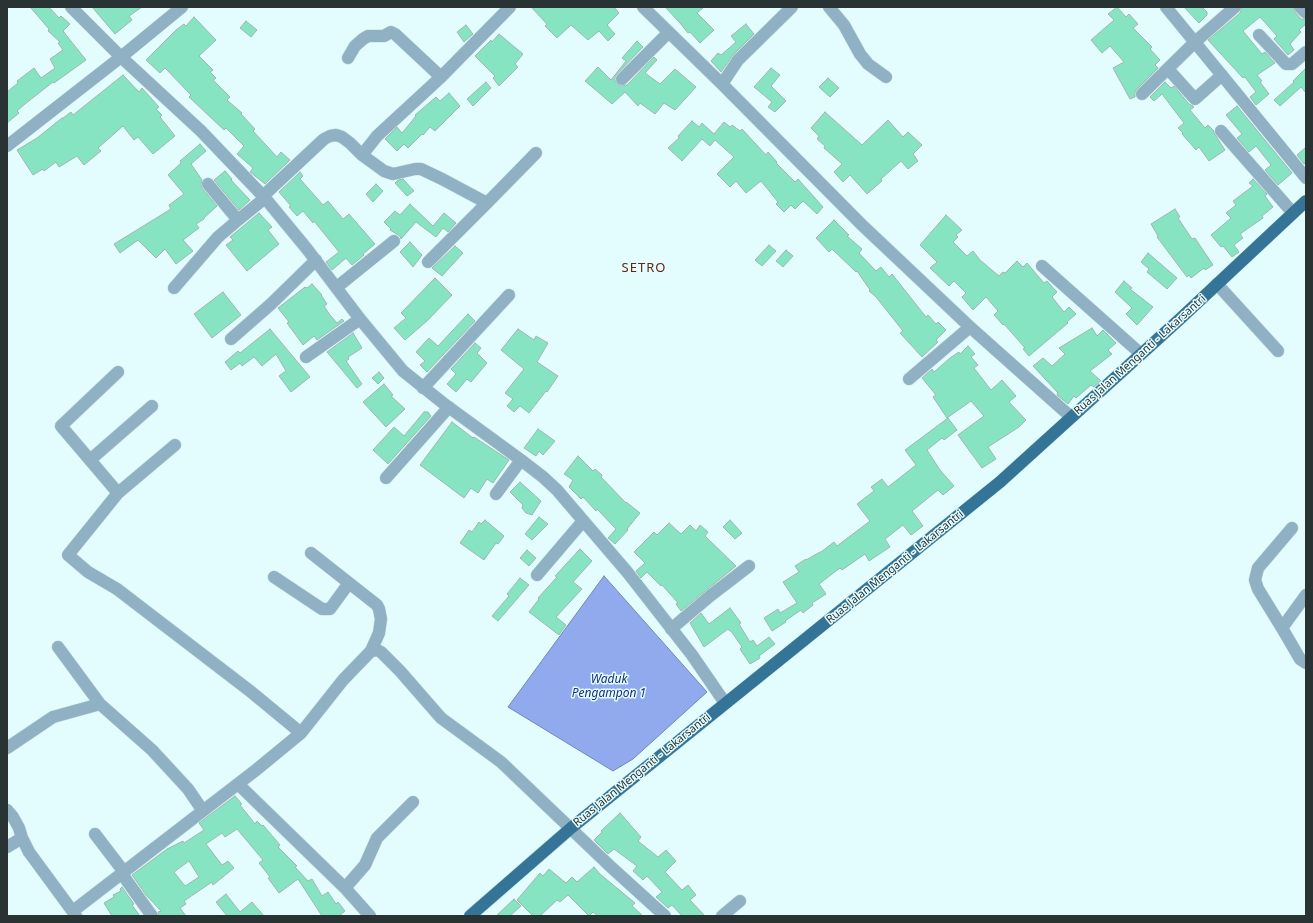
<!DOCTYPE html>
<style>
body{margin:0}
#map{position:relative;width:1313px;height:923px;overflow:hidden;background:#e3fdff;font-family:"Noto Sans",sans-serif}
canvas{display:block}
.frame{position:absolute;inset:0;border:8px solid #293333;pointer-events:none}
</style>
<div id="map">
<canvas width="1313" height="923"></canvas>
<div class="frame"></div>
</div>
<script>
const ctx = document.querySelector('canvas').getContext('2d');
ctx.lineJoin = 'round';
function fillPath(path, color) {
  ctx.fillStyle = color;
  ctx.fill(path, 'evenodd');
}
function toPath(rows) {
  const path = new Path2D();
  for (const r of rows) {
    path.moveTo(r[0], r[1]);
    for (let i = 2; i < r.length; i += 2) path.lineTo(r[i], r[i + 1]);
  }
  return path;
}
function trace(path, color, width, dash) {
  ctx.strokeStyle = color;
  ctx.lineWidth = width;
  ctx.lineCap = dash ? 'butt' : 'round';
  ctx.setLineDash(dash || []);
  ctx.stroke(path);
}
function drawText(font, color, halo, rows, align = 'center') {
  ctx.font = font + ' "Noto Sans",sans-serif';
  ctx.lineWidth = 3;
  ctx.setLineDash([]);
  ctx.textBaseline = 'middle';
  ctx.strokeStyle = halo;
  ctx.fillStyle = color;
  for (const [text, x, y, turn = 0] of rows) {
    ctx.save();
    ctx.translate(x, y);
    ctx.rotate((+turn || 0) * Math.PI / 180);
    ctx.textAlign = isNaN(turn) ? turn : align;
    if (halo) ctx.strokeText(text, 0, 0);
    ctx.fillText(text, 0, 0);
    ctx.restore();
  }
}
const water = toPath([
 [604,576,707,692,633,759,613,771,508,707,604,576]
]);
fillPath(water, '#91aaed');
trace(water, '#7286b5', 1);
const building = toPath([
 [30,7,49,7,59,18,61,16,70,24,63,31,86,60,54,83,53,82,25,104,17,111,19,113,7,123,7,92,18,83,17,81,34,68,41,78,55,68,50,59,63,50,58,43,60,42,48,31,49,29,30,7],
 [92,7,142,7,129,16,132,20,115,34,92,7],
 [531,7,614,7,619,13,607,25,615,34,608,41,599,31,588,40,571,25,557,38,545,26,547,24,531,7],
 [665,7,704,7,697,13,714,30,700,43,690,32,688,33,680,23,665,7],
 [1117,7,1126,17,1129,14,1138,24,1133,28,1152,47,1150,49,1160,60,1155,65,1158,68,1137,89,1135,92,1135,97,1130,99,1113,68,1124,62,1110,46,1102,53,1091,40,1114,20,1108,14,1117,7],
 [1184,7,1202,7,1207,12,1207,15,1199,23,1184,7],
 [1242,7,1293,7,1295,12,1301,19,1306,20,1306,24,1299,30,1301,32,1290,44,1294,50,1288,55,1274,39,1277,36,1260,17,1243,31,1262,54,1265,52,1275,63,1257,75,1262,81,1260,82,1269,94,1256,105,1250,97,1256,92,1245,77,1243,78,1208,40,1240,13,1242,7],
 [194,17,216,40,199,56,213,70,210,72,216,78,213,80,230,97,227,100,242,113,241,114,255,129,253,131,277,157,281,152,290,160,265,184,250,172,253,168,237,154,244,146,226,128,224,130,189,97,191,95,165,68,160,73,146,60,176,30,184,24,186,26,194,17],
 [246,21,257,30,251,37,240,28,246,21],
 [746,24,754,34,733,55,721,72,711,61,718,53,721,55,736,42,731,36,746,24],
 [466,25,473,34,464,42,457,32,466,25],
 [499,34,523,54,515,64,518,67,499,86,493,78,495,76,475,56,491,40,492,42,499,34],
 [637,41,643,47,617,74,615,77,615,81,620,86,627,85,654,57,657,60,645,73,660,84,675,69,696,87,675,110,664,103,655,114,640,103,638,106,625,92,612,104,585,81,598,67,611,80,626,61,622,58,637,41],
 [771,68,780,75,771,86,786,101,775,112,768,107,772,102,754,87,771,68],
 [1306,68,1306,93,1301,87,1280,106,1274,100,1294,82,1293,81,1306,68],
 [123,75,139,92,142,88,159,107,156,109,162,115,160,117,175,136,153,154,138,137,134,140,123,126,98,148,101,151,84,165,77,156,59,167,56,162,44,171,43,169,33,175,17,150,37,138,62,118,63,118,71,112,73,115,123,75],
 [828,78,839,88,830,97,819,87,828,78],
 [486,82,491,88,473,106,467,99,486,82],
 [1165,82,1171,88,1174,86,1189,104,1193,106,1194,107,1190,110,1205,128,1208,125,1214,131,1214,133,1225,150,1209,161,1199,147,1196,150,1182,134,1183,133,1178,128,1184,123,1162,94,1154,101,1150,97,1165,82],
 [449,93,460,106,435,131,430,127,423,135,422,134,408,148,404,144,397,151,385,139,397,127,402,133,416,116,415,115,436,97,440,101,449,93],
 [1237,106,1292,173,1278,185,1265,170,1271,165,1256,146,1249,152,1237,138,1242,134,1226,115,1237,106],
 [825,112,862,145,888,120,903,137,908,132,922,145,913,154,918,161,908,169,901,161,881,179,882,181,867,194,850,175,843,182,834,172,842,164,824,148,825,146,817,139,819,136,811,128,825,112],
 [692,121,699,127,702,123,714,134,724,122,730,127,732,125,740,131,742,129,766,155,768,152,777,162,776,163,795,182,798,179,823,207,817,214,803,201,795,209,791,205,784,212,776,204,778,202,761,181,746,193,736,181,730,187,717,174,734,157,715,140,710,146,702,139,682,161,668,148,679,138,678,136,692,121],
 [200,144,206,151,191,164,202,180,201,185,202,188,217,206,204,218,204,219,196,224,199,228,183,240,193,251,176,264,165,249,156,258,138,240,120,253,114,244,171,209,169,205,184,194,168,175,181,163,180,161,200,144],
 [1306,147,1306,163,1304,164,1297,155,1306,147],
 [225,171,232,179,231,180,250,200,239,210,214,180,225,171],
 [300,172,303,176,300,179,323,205,328,201,343,219,349,214,375,244,363,254,364,255,352,265,346,258,332,270,326,262,339,252,314,221,313,223,303,211,297,216,289,207,291,206,279,192,300,172],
 [403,179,414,191,407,196,395,183,398,180,403,179],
 [1253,179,1267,194,1265,196,1273,207,1262,216,1263,218,1240,234,1243,238,1234,245,1239,252,1232,257,1223,246,1221,247,1211,235,1231,218,1226,213,1236,205,1233,201,1253,186,1249,183,1253,179],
 [376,184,383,191,373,202,366,194,376,184],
 [410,204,433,226,444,213,456,223,448,232,443,228,436,237,416,222,401,239,400,236,390,230,391,229,384,222,395,211,400,215,410,204],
 [1175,209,1180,217,1178,218,1192,239,1195,238,1213,265,1205,270,1204,268,1191,278,1189,275,1187,277,1157,237,1158,236,1151,224,1175,209],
 [259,213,272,227,268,230,279,244,247,271,226,245,233,240,230,237,259,213],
 [946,215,962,230,956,235,958,237,953,242,967,256,973,251,980,260,999,276,1003,272,1005,273,1017,261,1023,267,1027,263,1044,283,1047,281,1057,292,1052,297,1064,312,1069,307,1076,314,1067,322,1068,323,1029,356,1023,349,1025,348,1004,324,1003,325,994,315,998,311,986,297,973,310,962,297,966,293,954,281,949,286,930,268,937,262,920,245,946,215],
 [834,220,849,235,847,236,862,249,859,253,876,271,881,267,889,277,892,274,926,317,928,315,936,324,938,322,946,330,936,340,938,342,922,357,900,333,903,331,876,297,869,291,870,290,857,271,856,272,832,249,829,252,816,238,834,220],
 [410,242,422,255,413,267,400,252,410,242],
 [769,245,776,251,762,266,755,260,769,245],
 [455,246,463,253,442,276,432,268,455,246],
 [786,250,793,256,783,267,776,261,786,250],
 [1148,253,1177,278,1167,289,1147,272,1149,269,1141,262,1148,253],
 [435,278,452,295,428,320,405,340,394,328,406,318,401,313,435,278],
 [1124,281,1132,288,1130,289,1153,307,1137,325,1126,314,1132,308,1115,292,1124,281],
 [312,284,322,295,321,295,327,304,324,306,330,315,337,323,342,319,344,321,317,340,314,336,303,345,287,323,289,322,278,308,305,287,307,288,312,284],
 [223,292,241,315,212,338,194,314,223,292],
 [468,314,475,321,427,372,420,365,425,361,416,352,429,338,438,346,468,314],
 [1092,328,1097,336,1103,330,1116,343,1108,350,1112,354,1090,371,1101,381,1094,387,1091,385,1076,398,1074,396,1068,404,1057,395,1058,393,1033,366,1043,358,1052,366,1065,354,1059,348,1092,328],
 [270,329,310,377,291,392,279,376,286,371,276,354,262,366,254,357,242,366,240,363,231,370,225,362,238,351,240,353,270,329],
 [518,329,534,340,536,336,548,343,537,362,558,376,547,392,546,391,529,413,520,406,514,412,507,406,513,399,505,393,524,369,501,350,518,329],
 [353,333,362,348,348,357,349,359,346,361,362,384,357,388,327,352,353,333],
 [475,343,481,348,477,353,487,363,471,382,467,379,456,392,447,384,456,374,451,369,475,343],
 [968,346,975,354,971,357,978,365,974,368,991,390,1002,380,1016,396,1009,402,1026,420,1019,427,988,447,996,459,982,468,958,435,984,416,971,401,947,418,933,397,936,395,922,378,932,369,934,372,950,358,959,352,960,354,968,346],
 [379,372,384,378,378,384,372,378,379,372],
 [384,384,393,395,391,396,405,409,386,427,363,402,384,384],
 [424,412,428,412,431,416,388,464,373,450,394,427,404,436,424,412],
 [948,418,957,430,944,440,942,438,927,450,940,470,954,486,943,495,938,490,912,511,923,526,911,535,903,525,885,539,890,547,869,561,865,554,842,570,840,568,819,584,826,594,812,603,813,605,803,613,801,610,785,621,786,622,772,631,764,618,778,609,780,613,797,603,783,582,799,572,795,566,806,559,806,560,820,552,821,552,834,542,837,546,870,521,857,504,874,491,871,487,882,479,888,487,916,465,905,450,948,418],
 [452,422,473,438,474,437,509,460,493,483,487,479,478,493,471,488,464,498,420,465,452,422],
 [538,429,555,441,543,455,539,451,536,456,524,448,538,429],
 [578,456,593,471,595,469,602,475,601,477,626,503,626,502,640,513,627,529,628,530,615,544,608,538,616,529,597,509,596,511,583,497,581,499,569,487,573,480,564,474,578,456],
 [520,482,541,501,532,515,526,513,522,508,523,505,510,492,520,482],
 [539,517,548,524,532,540,525,534,539,517],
 [485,520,504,536,498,544,496,543,484,560,460,543,469,530,472,532,479,522,481,524,485,520],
 [730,520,742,533,735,539,723,527,730,520],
 [669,523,681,534,690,525,696,531,700,525,708,532,705,536,736,566,681,611,676,604,678,603,662,585,661,586,647,572,641,578,636,571,645,563,634,552,654,532,657,535,669,523],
 [580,549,592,561,573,582,582,589,556,617,566,625,559,635,529,612,539,599,538,598,557,577,555,576,580,549],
 [527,550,536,558,529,566,520,558,527,550],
 [520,578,529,585,498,621,492,616,509,596,507,594,520,578],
 [730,608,741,623,739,624,750,642,753,640,757,646,769,637,775,644,759,656,760,658,750,664,740,649,742,647,731,631,730,631,728,629,704,647,690,623,701,613,709,624,730,608],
 [235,796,242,804,240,805,255,824,257,821,262,826,263,825,280,845,278,847,297,866,295,867,308,881,312,879,322,896,328,892,336,904,338,902,345,911,339,916,322,916,298,879,279,893,268,878,270,877,259,863,263,860,237,829,225,837,222,833,206,844,222,865,228,861,234,868,213,885,212,882,184,901,186,904,180,908,186,916,159,916,158,912,161,911,146,895,132,875,167,849,183,841,184,843,204,830,199,823,235,796],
 [189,861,199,877,185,886,174,872,189,861],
 [620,813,641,837,638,841,658,857,666,850,676,861,665,872,682,890,688,885,696,895,690,900,705,916,682,916,672,905,668,908,656,897,662,892,647,876,643,880,633,871,637,866,614,849,608,854,594,840,602,832,601,831,620,813],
 [594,867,600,874,635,903,632,906,643,916,598,916,593,912,589,916,568,895,560,902,557,900,540,916,533,916,517,900,540,873,543,876,549,869,566,883,572,877,577,882,594,867],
 [122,887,134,904,132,905,140,916,112,916,104,903,114,897,113,895,121,891,120,889,122,887],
 [226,894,240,912,252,902,264,916,227,916,216,902,226,894],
 [514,899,521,906,510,916,496,916,514,899]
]);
fillPath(building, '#87e4c3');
trace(building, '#a0b6ad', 1);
const minor = toPath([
 [71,7,121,57,201,131,265,198,307,249,360,319,403,371,443,403,521,460,543,477,557,490,628,573,692,655,725,703],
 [643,7,722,84,862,225,970,327,1071,417],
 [829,7,844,25,860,54,868,64,886,77],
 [1166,7,1306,178],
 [1300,7,1306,13],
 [1259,35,1286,64,1292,64,1306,52],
 [348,58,355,46,363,39,368,36,384,36,391,32,395,34,441,77],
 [1168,69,1195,99,1222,75],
 [622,79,669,32],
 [722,84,738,60,792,7],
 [1142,94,1195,42,1235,7],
 [1221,131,1293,213],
 [7,146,121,57,182,7],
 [362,155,377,136,441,77,510,7],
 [208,184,238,220],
 [263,196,324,139,330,136,336,135,342,137,350,143,362,155,384,171,393,174,415,169,421,169,442,179,487,203],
 [428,262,487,203,536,153],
 [1042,266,1141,354],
 [1217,284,1278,351],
 [337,287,394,241],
 [174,288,218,237,238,220,265,198],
 [231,339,271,304,316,260],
 [306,357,360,319],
 [909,379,970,327],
 [423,388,509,295],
 [175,445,118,493,68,555,88,572,117,589,250,691,301,733],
 [90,460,61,426,118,372],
 [386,478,449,407],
 [118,493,90,460,152,406],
 [496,494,521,460],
 [1292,528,1258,568,1255,580,1258,589,1282,628,1300,659,1306,663],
 [537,575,583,521],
 [274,577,322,609,330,609,349,583],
 [1282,628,1306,595],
 [671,629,710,596,749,566],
 [58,647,100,704],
 [371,651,377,650,381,652,400,671,441,718,501,762,611,867,665,916],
 [7,748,53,717,100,704,152,750,188,789,203,811],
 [238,784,345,888,370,916],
 [7,810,13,817,19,828,22,838],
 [95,834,124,872],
 [7,847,22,838,29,852,76,916],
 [122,874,152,916],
 [345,888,365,865,377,838,413,802],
 [73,911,256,770,301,733,343,680,371,651,379,633,381,619,379,609,377,605,311,553],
 [722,916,740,901]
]);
const major = toPath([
 [470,916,571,828,1000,482,1181,318,1306,201]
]);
trace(minor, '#c2d9da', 13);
trace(major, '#c2d9da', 13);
trace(minor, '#90b0c4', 12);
trace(major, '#337497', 12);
drawText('11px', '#293333', '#e3fdff', [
 ["Ruas Jalan Menganti - Lakarsantri",1140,355,-42],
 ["Ruas Jalan Menganti - Lakarsantri",895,567,-39],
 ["Ruas Jalan Menganti - Lakarsantri",642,770,-39]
]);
drawText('italic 12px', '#1c2d79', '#e3fdff', [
 ["Waduk",609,680],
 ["Pengampon 1",609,694]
]);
ctx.letterSpacing = '1px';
drawText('13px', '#652310', '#e3fdff', [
 ["SETRO",644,268]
]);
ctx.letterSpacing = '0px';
</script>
